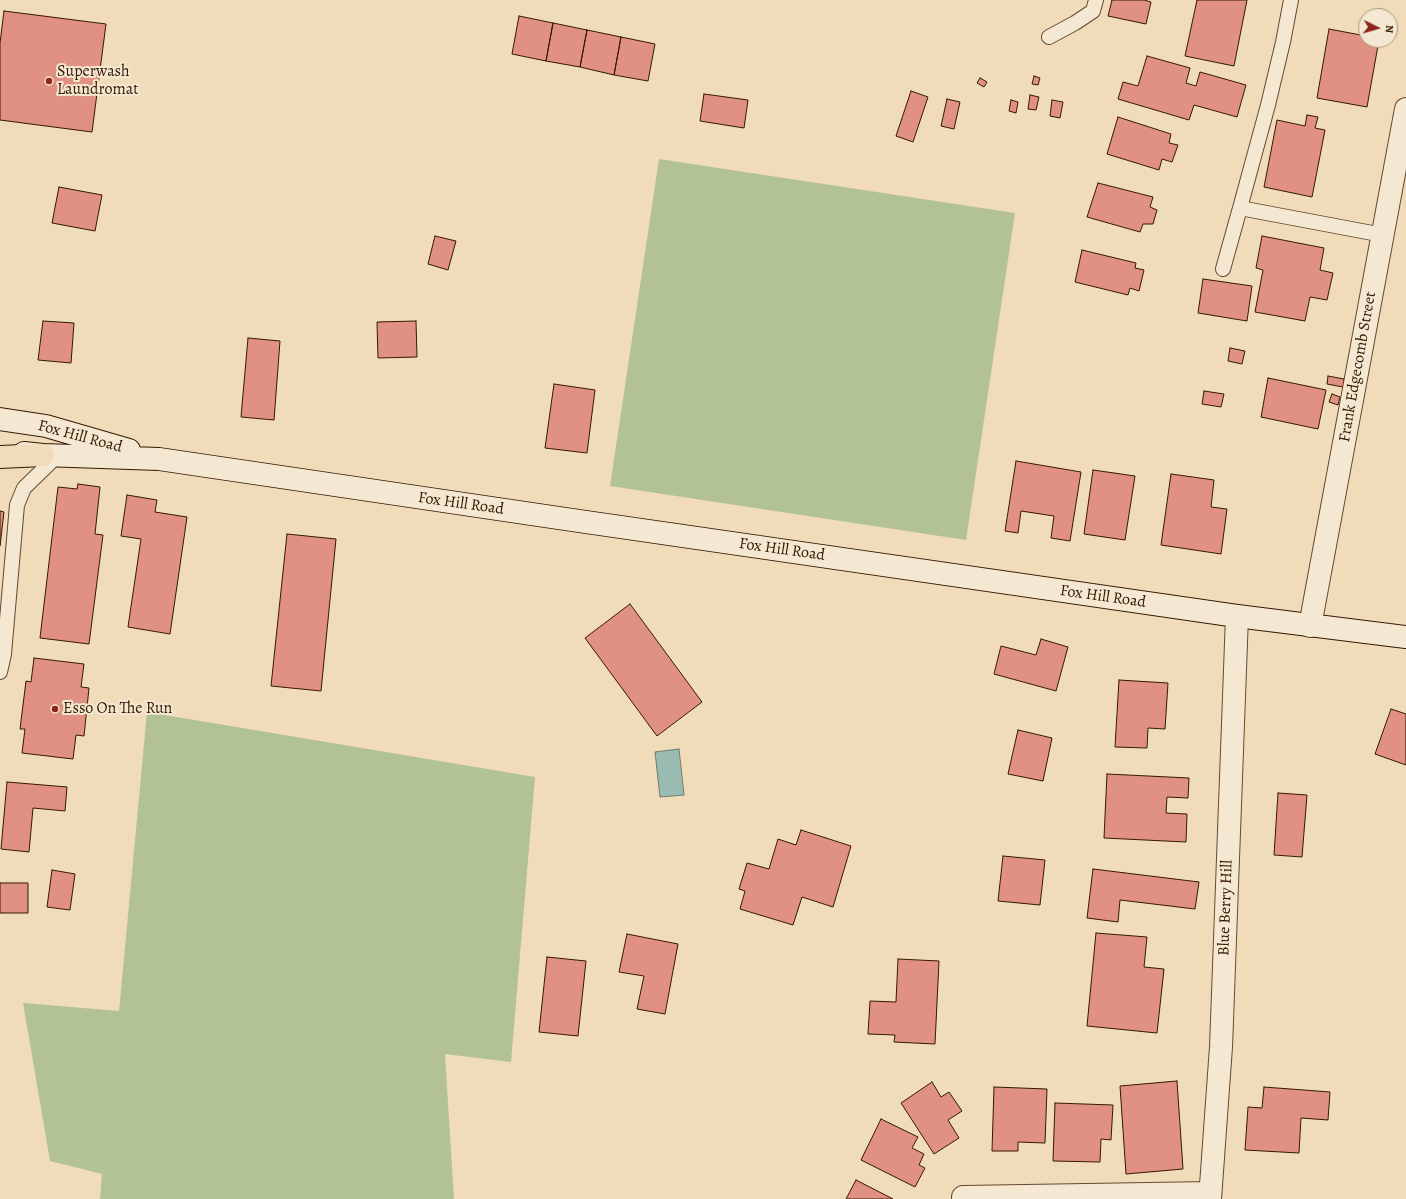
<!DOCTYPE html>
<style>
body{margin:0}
#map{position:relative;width:1406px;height:1199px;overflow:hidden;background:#f0dcb9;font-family:Alegreya,serif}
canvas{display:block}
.north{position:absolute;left:1358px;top:8px;width:40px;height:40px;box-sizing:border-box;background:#f5e8d2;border:1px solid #a8957e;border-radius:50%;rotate:95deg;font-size:11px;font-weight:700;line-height:16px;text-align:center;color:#351801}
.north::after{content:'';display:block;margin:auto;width:14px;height:18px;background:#8f2418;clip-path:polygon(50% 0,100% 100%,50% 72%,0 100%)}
</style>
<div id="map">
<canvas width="1406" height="1199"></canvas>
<div class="north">N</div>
</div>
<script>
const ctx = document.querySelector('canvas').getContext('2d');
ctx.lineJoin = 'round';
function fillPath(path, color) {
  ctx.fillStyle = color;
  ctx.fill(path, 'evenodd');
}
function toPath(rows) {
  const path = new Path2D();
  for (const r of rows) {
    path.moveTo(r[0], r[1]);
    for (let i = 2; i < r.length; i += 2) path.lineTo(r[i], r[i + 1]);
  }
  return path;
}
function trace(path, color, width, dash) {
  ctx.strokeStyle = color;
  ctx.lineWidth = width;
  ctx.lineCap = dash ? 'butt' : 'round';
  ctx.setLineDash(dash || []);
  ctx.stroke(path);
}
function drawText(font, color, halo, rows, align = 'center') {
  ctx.font = font + ' Alegreya,serif';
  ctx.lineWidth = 4;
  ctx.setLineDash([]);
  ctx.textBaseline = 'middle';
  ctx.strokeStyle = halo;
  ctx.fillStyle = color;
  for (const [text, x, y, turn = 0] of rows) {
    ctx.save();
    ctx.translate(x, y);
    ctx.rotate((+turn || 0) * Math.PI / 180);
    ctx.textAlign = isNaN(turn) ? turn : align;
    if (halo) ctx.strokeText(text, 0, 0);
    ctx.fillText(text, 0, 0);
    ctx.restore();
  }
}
fillPath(toPath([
 [659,159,1015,213,966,540,610,486],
 [147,712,535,777,511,1062,445,1054,454,1199,100,1199,102,1174,50,1161,23,1003,119,1011]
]), '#b3c294');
const water = toPath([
 [679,749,684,795,660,797,655,752,679,749]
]);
fillPath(water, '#9abbb2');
trace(water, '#727a6b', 1);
const building = toPath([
 [1112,0,1144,0,1151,2,1146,24,1108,16,1112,0],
 [1197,0,1247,0,1234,66,1185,56,1197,0],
 [4,11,106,24,92,132,0,120,0,43,4,11],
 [519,16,553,23,546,61,512,54,519,16],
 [553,23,587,30,580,67,546,61,553,23],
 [1329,29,1366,36,1366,40,1379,40,1367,107,1317,98,1329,29],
 [587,30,621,37,614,75,580,67,587,30],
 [621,37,655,44,648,81,614,75,621,37],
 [1147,56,1190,68,1186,83,1196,86,1200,72,1246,85,1237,117,1194,105,1189,120,1118,99,1123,82,1138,86,1147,56],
 [1034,76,1040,78,1038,85,1032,84,1034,76],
 [980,78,987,82,984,87,977,83,980,78],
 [911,91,928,97,913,142,896,136,911,91],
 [704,94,748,100,744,128,700,121,704,94],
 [1030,95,1039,97,1036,110,1028,109,1030,95],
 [947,99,960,102,954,129,941,126,947,99],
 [1011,100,1018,102,1016,113,1009,111,1011,100],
 [1052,100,1063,102,1060,118,1050,116,1052,100],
 [1307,115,1318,117,1315,128,1325,130,1312,197,1264,187,1277,120,1305,126,1307,115],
 [1118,117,1171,134,1169,143,1178,145,1172,162,1162,159,1159,170,1107,154,1118,117],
 [1098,183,1153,197,1150,207,1157,210,1153,224,1143,224,1140,232,1087,217,1098,183],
 [59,187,102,195,95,231,52,223,59,187],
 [435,236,456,241,448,270,428,264,435,236],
 [1262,236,1324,248,1320,270,1333,273,1327,300,1310,297,1305,321,1255,312,1263,270,1256,268,1262,236],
 [1082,250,1136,263,1135,268,1144,270,1139,291,1130,288,1128,295,1075,282,1082,250],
 [1203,279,1252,286,1247,321,1198,313,1203,279],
 [43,321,74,323,71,363,38,360,43,321],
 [416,321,417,357,378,358,377,322,416,321],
 [248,338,280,341,274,420,241,417,248,338],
 [1230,348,1245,351,1242,364,1228,361,1230,348],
 [1328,376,1344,379,1343,387,1327,384,1328,376],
 [1268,378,1326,390,1318,429,1261,417,1268,378],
 [554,384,595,390,587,453,545,448,554,384],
 [1204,391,1224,394,1221,407,1202,404,1204,391],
 [1332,394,1340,397,1338,405,1329,402,1332,394],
 [1016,461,1081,472,1070,541,1051,538,1054,516,1021,511,1018,533,1005,531,1016,461],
 [1093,470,1135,476,1125,540,1084,534,1093,470],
 [1171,474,1214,480,1211,507,1227,509,1221,554,1161,545,1171,474],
 [78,484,100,487,95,534,103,535,89,644,40,638,58,487,77,489,78,484],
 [127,495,157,500,155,512,187,517,170,634,128,627,141,539,121,536,127,495],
 [0,511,4,512,0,546,0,511],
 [287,534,336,539,321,691,271,686,287,534],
 [630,604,702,702,657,736,585,638,630,604],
 [1041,639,1068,647,1056,691,994,674,1001,646,1036,655,1041,639],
 [34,658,84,664,81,687,89,688,84,736,76,735,73,759,22,753,25,729,20,729,26,681,31,682,34,658],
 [1119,680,1168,683,1165,729,1148,728,1147,748,1115,747,1119,680],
 [1391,709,1406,714,1406,765,1375,754,1391,709],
 [1018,730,1052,738,1043,781,1008,774,1018,730],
 [1107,774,1189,778,1188,798,1167,797,1166,813,1187,814,1186,842,1104,838,1107,774],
 [7,782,67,787,65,811,33,808,29,852,1,849,7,782],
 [1278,793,1307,795,1302,857,1274,855,1278,793],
 [801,830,851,846,833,907,802,897,793,925,740,909,745,891,739,889,747,863,769,869,778,839,796,845,801,830],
 [1003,856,1045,860,1040,905,998,901,1003,856],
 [1093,869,1199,882,1195,909,1120,900,1118,922,1087,918,1093,869],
 [52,870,75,874,70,910,47,907,52,870],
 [0,883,28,883,28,913,0,913,0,883],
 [1096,933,1147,937,1144,967,1164,969,1157,1033,1087,1026,1096,933],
 [627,934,678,944,665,1014,637,1009,644,976,619,972,627,934],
 [547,957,586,961,578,1036,539,1032,547,957],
 [898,959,939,961,935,1044,894,1042,895,1035,868,1034,870,1001,896,1002,898,959],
 [1177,1081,1183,1169,1126,1174,1120,1086,1177,1081],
 [932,1082,941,1097,949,1092,962,1111,948,1120,959,1138,934,1154,901,1103,932,1082],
 [994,1087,1047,1089,1045,1143,1018,1142,1018,1151,992,1151,994,1087],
 [1264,1087,1330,1092,1328,1120,1301,1118,1299,1153,1245,1150,1248,1107,1262,1108,1264,1087],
 [1055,1103,1113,1105,1111,1140,1101,1139,1100,1162,1053,1161,1055,1103],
 [881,1119,918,1137,912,1148,924,1154,919,1165,925,1168,915,1187,861,1160,881,1119],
 [856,1180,893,1199,846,1199,856,1180]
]);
fillPath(building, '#e09181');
trace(building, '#351801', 1);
const lane = toPath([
 [1291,0,1283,42,1268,105,1240,208,1383,235],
 [1049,37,1075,23,1093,11,1096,0],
 [1223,269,1240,208],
 [0,672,4,654,17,505,24,488,57,456]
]);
const street = toPath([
 [1310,626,1406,109],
 [963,1197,1210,1193],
 [1210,1199,1221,1047,1237,616]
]);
const secondary = toPath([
 [0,419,46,426,129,450],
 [24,453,43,455,159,459,579,521,1237,616,1406,637]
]);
const highway = toPath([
 [0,457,43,455]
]);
trace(lane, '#64492f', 16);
trace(street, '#64492f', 24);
trace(secondary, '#351801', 24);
trace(highway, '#351801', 24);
trace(lane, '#f5e8d2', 14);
trace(street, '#f5e8d2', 22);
trace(secondary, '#f5e8d2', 22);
trace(highway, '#f0dcb9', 22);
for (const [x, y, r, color] of [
 [49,81,4,"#8f2418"],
 [55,709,4,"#8f2418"]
]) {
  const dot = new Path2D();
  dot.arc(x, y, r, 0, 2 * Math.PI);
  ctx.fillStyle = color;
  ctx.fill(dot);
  trace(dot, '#f5e8d2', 1.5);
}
drawText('16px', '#351801', '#f5e8d2', [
 ["Superwash",57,72],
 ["Laundromat",57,90],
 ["Esso On The Run",63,709]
], 'left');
drawText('16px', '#351801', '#f5e8d2', [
 ["Frank Edgecomb Street",1358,367,-80],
 ["Fox Hill Road",80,437,15],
 ["Fox Hill Road",461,504,8],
 ["Fox Hill Road",782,550,8],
 ["Fox Hill Road",1103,597,8],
 ["Blue Berry Hill",1226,908,-88]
]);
</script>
